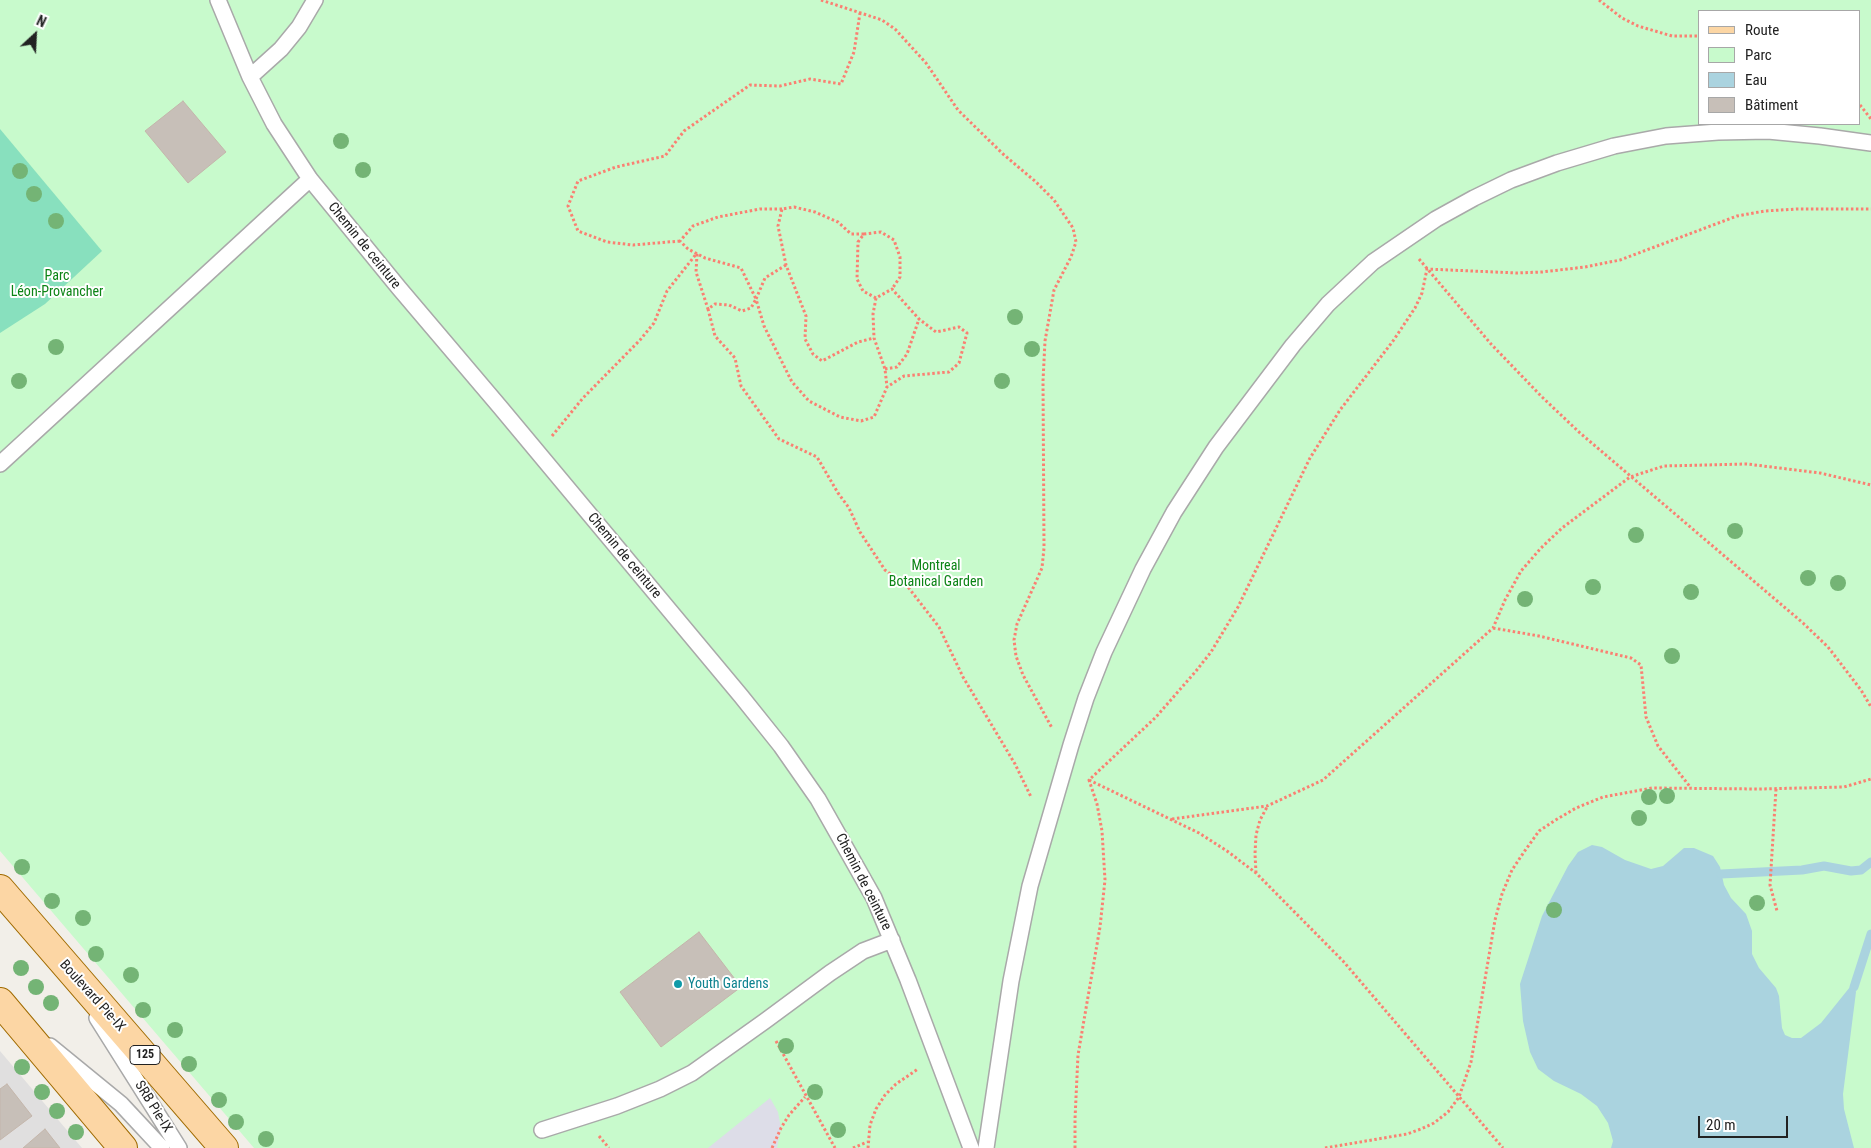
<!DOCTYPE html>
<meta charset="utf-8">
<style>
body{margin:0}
#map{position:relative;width:1871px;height:1148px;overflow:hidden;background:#f2efe9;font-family:"Roboto Condensed",sans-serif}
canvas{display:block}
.legend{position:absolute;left:1698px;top:10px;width:162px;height:115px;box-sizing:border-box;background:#fff;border:1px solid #a7a7a7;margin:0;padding:6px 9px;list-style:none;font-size:15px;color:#222}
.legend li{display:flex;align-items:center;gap:10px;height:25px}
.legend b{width:25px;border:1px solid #a7a7a7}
.north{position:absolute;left:10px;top:10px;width:50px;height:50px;-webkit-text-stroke:4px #fff;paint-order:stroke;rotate:25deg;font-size:14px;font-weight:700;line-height:20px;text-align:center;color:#222}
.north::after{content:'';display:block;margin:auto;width:18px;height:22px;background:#222;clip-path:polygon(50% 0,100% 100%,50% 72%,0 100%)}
.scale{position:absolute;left:1698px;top:1116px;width:90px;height:22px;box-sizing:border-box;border:2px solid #222;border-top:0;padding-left:6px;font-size:15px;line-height:18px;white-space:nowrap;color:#222;-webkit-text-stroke:4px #fff;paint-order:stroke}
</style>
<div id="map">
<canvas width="1871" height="1148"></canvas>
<ul class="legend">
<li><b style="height:6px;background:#fcd6a4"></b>Route</li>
<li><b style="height:14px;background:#c8facc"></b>Parc</li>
<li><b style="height:14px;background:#aad3df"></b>Eau</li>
<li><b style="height:14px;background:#c7bfb8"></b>Bâtiment</li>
</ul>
<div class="north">N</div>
<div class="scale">20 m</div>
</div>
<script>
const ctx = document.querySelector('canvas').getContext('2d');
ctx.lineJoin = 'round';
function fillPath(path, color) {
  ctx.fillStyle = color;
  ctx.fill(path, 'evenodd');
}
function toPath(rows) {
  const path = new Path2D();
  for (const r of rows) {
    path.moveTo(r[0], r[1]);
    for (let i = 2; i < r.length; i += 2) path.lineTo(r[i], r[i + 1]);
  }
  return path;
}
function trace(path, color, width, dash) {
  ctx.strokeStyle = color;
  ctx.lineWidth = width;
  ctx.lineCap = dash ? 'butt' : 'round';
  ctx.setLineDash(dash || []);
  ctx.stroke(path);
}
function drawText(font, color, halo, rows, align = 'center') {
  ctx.font = font + ' "Roboto Condensed",sans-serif';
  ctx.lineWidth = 4;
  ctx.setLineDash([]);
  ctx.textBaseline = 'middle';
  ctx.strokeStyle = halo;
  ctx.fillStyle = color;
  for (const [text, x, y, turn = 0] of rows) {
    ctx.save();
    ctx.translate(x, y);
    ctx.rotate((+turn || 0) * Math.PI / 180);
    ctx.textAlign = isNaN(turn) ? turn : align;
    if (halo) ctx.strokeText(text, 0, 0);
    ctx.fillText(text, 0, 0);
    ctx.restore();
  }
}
fillPath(toPath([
 [0,1051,82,1148,0,1148]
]), '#e0dfdf');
fillPath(toPath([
 [0,0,1871,0,1871,1148,254,1148,0,851],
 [1700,11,1860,11,1860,124,1700,124]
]), '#c8facc');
fillPath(toPath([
 [0,129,102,251,45,304,0,333]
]), '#88e0be');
fillPath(toPath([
 [770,1098,778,1112,781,1128,777,1148,708,1148]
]), '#dddde8');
fillPath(toPath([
 [1592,845,1602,847,1625,860,1651,869,1663,866,1684,848,1694,848,1713,856,1720,867,1724,885,1731,898,1746,914,1752,931,1752,954,1759,968,1776,988,1779,996,1782,1028,1785,1035,1792,1038,1801,1038,1821,1023,1850,987,1854,987,1856,992,1843,1094,1844,1109,1854,1148,1611,1148,1613,1141,1608,1123,1597,1106,1581,1094,1554,1081,1538,1069,1530,1052,1523,1021,1520,984,1542,916,1568,866,1578,852]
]), '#aad3df');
trace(toPath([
 [1721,874,1802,870,1824,866,1851,871,1861,870,1871,862],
 [1854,987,1871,934]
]), '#aad3df', 9);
const building = toPath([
 [183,101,226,152,188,183,145,131,183,101],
 [699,932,741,987,661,1047,620,992,699,932],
 [7,1084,32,1116,0,1140,0,1089,7,1084],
 [45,1129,60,1148,23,1148,45,1129]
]);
fillPath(building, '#c7bfb8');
trace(building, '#c4b6ab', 1);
const lane = toPath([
 [218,0,250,77,274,124,310,179,399,288,500,407,741,696,781,746,818,799,874,898,908,980,971,1148],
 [250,77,281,49,299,27,315,0],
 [0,464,310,179],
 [97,1018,179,1148],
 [50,1046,121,1104,162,1148],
 [542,1130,617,1106,660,1089,692,1073,765,1021,830,973,863,951,892,940],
 [986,1148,1011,981,1030,886,1071,745,1086,698,1104,652,1143,569,1174,512,1216,447,1293,345,1328,304,1373,262,1436,219,1474,198,1511,180,1557,163,1614,146,1666,136,1718,132,1768,131,1820,136,1871,143]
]);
const primary = toPath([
 [0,889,224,1148],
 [0,1002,123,1148]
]);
trace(lane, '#a9a9a9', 18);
trace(primary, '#a06b00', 30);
trace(toPath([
 [821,0,882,20,895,29,926,63,958,110,1003,154,1036,182,1054,200,1073,228,1076,242,1071,257,1054,290,1045,341,1043,381,1044,548,1042,568,1017,624,1014,640,1016,656,1023,675,1052,728],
 [1599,0,1622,18,1638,26,1672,36,1700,36],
 [1860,105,1871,119],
 [782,209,760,209,718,217,693,226,680,241,688,249,705,258,741,268,756,299,751,308,742,311,729,305,715,304,708,309,715,336,735,358,741,386,779,439,817,457,838,493,849,508,860,532,885,570,908,587,939,627,963,677,1015,764,1031,797],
 [864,234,851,234,838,222,815,212,794,207,782,209,778,226,786,265,806,316,805,339,813,354,822,361,858,342,874,338],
 [680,241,633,245,607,242,578,231,568,206,578,181,616,167,665,156,684,131,750,85,780,86,810,79,841,84,854,52,860,13],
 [697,254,696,272,708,309],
 [1419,259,1491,344,1542,397,1580,433,1803,623,1828,647,1861,690,1871,707],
 [786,265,765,278,756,299,764,326,792,382,809,401,840,417,861,421,874,417,887,387,904,376,949,372,959,363,967,333,959,327,936,332,919,319,892,289,876,298,873,314,874,338,885,369,887,387],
 [876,298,863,291,857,279,858,242,864,234,881,232,894,240,900,257,900,277,892,289],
 [885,369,897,367,907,354,919,319],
 [552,436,583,398,640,340,654,323,667,291,697,253],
 [1493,628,1539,636,1631,658,1641,665,1646,717,1658,746,1691,788],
 [1089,780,1199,833,1227,851,1256,873,1343,961,1503,1148],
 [1776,789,1770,885,1777,911],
 [1172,819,1267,806,1323,780,1493,628,1505,600,1521,571,1541,548,1562,528,1630,477,1664,466,1747,464,1820,473,1871,485],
 [1256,873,1255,854,1256,835,1260,820,1267,807],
 [776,1041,835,1148],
 [599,1136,609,1148],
 [772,1148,781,1128,789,1115,805,1097],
 [853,1148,867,1142],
 [868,1148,870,1125,876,1109,885,1095,896,1084,918,1069],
 [1075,1148,1075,1119,1078,1055,1100,927,1105,880,1102,831,1097,804,1089,780,1156,717,1196,671,1211,652,1238,607,1310,458,1340,410,1393,341,1415,308,1422,293,1427,269,1517,273,1542,272,1585,267,1620,260,1737,216,1765,211,1797,209,1871,209],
 [1325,1148,1407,1134,1421,1129,1434,1123,1448,1112,1459,1097,1471,1062,1495,920,1502,894,1512,870,1524,852,1539,831,1554,821,1576,808,1603,797,1652,788,1759,789,1844,787,1871,779]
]), '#fa8072', 3, [2.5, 2.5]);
trace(lane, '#fff', 15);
trace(primary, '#fcd6a4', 28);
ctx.fillStyle = '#74b475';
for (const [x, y] of [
 [341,141],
 [363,170],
 [20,171],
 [34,194],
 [56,221],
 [1015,317],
 [56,347],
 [1032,349],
 [19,381],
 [1002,381],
 [1735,531],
 [1636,535],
 [1808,578],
 [1838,583],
 [1593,587],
 [1691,592],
 [1525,599],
 [1672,656],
 [1667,796],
 [1649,797],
 [1639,818],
 [22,867],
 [52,901],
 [1757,903],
 [1554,910],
 [83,918],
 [96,954],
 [21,968],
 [131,975],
 [36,987],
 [51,1003],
 [143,1010],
 [175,1030],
 [786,1046],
 [189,1064],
 [22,1067],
 [42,1092],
 [815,1092],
 [219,1100],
 [57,1111],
 [236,1122],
 [838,1130],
 [76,1132],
 [266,1139]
]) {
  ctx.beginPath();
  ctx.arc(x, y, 8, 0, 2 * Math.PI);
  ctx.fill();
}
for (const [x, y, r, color] of [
 [678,984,5,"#0f9aa8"]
]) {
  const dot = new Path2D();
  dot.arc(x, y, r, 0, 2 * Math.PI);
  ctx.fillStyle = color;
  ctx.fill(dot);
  trace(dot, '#fff', 2);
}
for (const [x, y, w] of [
 [145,1055,30]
]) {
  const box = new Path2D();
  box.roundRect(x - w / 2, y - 9.5, w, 19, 4);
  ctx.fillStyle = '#fff';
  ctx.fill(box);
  trace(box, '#222', 1);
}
drawText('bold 12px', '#222', null, [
 ["125",145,1055]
]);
drawText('14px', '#222', '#fff', [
 ["Chemin de ceinture",364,246,51],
 ["Chemin de ceinture",624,556,50],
 ["Chemin de ceinture",863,882,63],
 ["Boulevard Pie-IX",92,996,48],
 ["SRB Pie-IX",153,1107,58]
]);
drawText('14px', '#0c8416', '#fff', [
 ["Parc",57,276],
 ["Léon-Provancher",57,292],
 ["Montreal",936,566],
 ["Botanical Garden",936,582]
]);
drawText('14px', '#0d838f', '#fff', [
 ["Youth Gardens",688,984]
], 'left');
</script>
